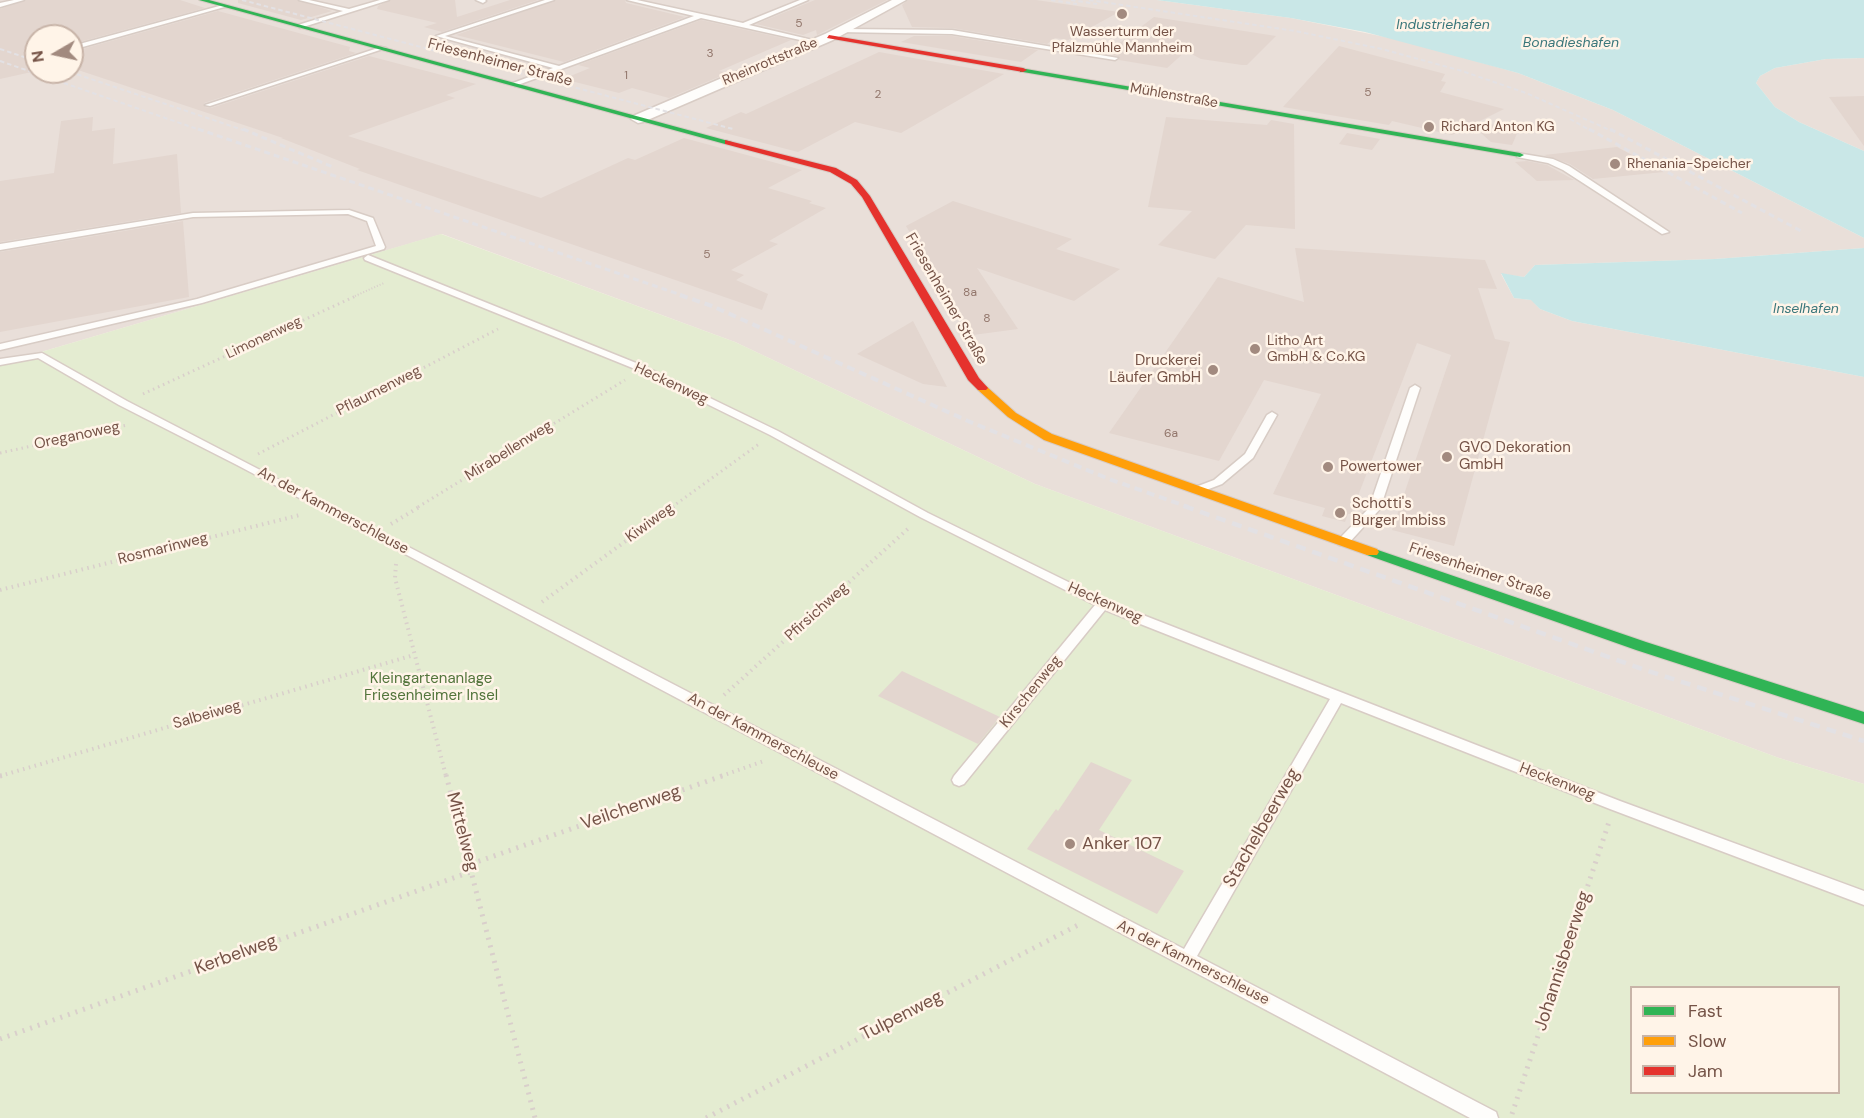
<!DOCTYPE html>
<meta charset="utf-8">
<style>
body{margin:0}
#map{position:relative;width:1864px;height:1118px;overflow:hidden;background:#f7efe7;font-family:"DM Sans",sans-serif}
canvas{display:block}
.legend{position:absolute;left:1630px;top:986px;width:210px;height:108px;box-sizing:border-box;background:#fff4e8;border:2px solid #c8b4a8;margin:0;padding:8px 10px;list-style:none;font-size:18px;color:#755347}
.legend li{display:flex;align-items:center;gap:12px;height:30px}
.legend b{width:30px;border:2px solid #c8b4a8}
.north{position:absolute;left:24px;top:24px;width:60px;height:60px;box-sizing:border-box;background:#fff4e8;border:2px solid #c8b4a8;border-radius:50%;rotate:261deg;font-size:16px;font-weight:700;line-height:24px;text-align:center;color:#755347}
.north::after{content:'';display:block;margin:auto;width:21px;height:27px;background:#a28a7f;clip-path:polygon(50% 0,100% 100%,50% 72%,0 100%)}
</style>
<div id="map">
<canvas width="1864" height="1118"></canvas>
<ul class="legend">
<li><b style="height:8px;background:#30b455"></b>Fast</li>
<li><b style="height:8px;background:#ff9f0a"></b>Slow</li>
<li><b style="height:8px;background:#e5322d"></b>Jam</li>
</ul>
<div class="north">N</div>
</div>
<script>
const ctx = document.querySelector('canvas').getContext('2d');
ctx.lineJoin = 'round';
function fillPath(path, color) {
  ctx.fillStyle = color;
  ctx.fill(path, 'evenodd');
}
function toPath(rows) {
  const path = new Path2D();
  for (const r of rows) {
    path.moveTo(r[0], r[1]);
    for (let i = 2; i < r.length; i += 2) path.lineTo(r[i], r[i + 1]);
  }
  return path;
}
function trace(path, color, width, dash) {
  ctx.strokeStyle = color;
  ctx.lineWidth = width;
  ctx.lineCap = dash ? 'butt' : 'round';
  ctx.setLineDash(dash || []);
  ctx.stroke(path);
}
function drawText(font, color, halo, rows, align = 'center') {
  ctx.font = font + ' "DM Sans",sans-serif';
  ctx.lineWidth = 5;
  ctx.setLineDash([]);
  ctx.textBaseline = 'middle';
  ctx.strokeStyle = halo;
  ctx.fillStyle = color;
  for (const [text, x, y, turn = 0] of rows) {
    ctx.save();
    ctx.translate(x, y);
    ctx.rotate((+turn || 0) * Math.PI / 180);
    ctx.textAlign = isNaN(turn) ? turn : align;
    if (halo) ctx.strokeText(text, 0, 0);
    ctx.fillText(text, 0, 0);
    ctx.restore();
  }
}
fillPath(toPath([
 [0,0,1157,0,1291,18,1405,41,1518,73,1613,110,1864,238,1864,248,1715,259,1535,265,1524,277,1501,274,1514,298,1532,300,1540,309,1572,321,1864,377,1864,784,1779,758,1035,484,735,342,442,234,41,352,0,359],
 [36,36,72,36,72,72,36,72],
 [1864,58,1864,151,1799,122,1775,107,1756,83,1760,76,1775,68,1826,59]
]), '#e9dfd9');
fillPath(toPath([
 [441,234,735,342,1035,484,1779,758,1864,784,1864,1118,0,1118,0,359,41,352],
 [1632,988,1838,988,1838,1092,1632,1092]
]), '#e4ecd1');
fillPath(toPath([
 [1157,0,1864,0,1864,58,1826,59,1775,68,1760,76,1756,83,1775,107,1799,122,1864,151,1864,238,1613,110,1518,73,1365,32,1291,18],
 [1864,248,1864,377,1572,321,1540,309,1531,300,1514,298,1501,273,1524,277,1535,265,1715,259]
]), '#c9e7e7');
fillPath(toPath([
 [26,0,180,0,205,8,72,44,72,36,36,36,36,71,0,79,0,9],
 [238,0,297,0,332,11,301,20,238,3],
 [391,0,455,0,457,17,510,0,538,0,442,32,424,27,437,23,377,9,378,6],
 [556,0,625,0,626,3,685,17,564,62,456,35],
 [815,0,887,0,817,35,816,30,803,35,756,24],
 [908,0,1036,0,1119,12,1068,40,1055,38,1047,44,952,28,912,27,902,5],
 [218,11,350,47,349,51,356,53,204,103,205,107,211,108,369,56,476,84,446,95,455,98,348,136,541,198,628,158,635,160,684,138,802,170,768,188,812,201,809,203,826,208,769,241,778,244,731,270,744,275,736,280,768,294,762,310,357,170,360,169,281,138,283,138,72,68,72,52],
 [1154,17,1212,26,1276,36,1247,65,1242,65,1201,59,1186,51,1167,68,1119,60,1118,56,1105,54],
 [701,20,791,40,719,71,728,73,669,98,632,88,619,93,563,79,590,68,578,65],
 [914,36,952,36,1038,50,1021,62,901,42],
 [1339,46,1445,74,1441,81,1446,82,1440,92,1504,109,1478,122,1519,129,1512,145,1491,142,1472,125,1452,135,1392,121,1389,125,1283,107],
 [879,52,1004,74,901,133,855,122,798,152,706,128,741,112,746,114],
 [1864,96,1864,146,1829,97],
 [93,117,92,131,115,128,113,164,177,154,181,213,0,242,0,181,54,173,61,121],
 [1166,117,1267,125,1271,120,1294,124,1295,229,1246,225,1215,259,1158,245,1192,211,1148,207],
 [1347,133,1380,139,1372,150,1339,144],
 [1617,147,1664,172,1593,179,1570,164,1544,155],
 [1527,161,1547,165,1574,180,1537,181,1515,162],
 [953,201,1072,239,1056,249,1120,269,1074,301,977,268,1018,329,973,335,906,226],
 [183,221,189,297,0,332,0,252],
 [1295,248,1485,260,1497,289,1478,288,1495,339,1510,342,1454,546,1392,530,1451,355,1417,343,1351,514,1348,514,1345,522,1322,516,1325,508,1273,494,1321,394,1264,380,1219,461,1109,433,1218,277,1304,302],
 [913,321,947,387,923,384,857,354],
 [902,671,1000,717,978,744,878,696],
 [1091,762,1132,780,1099,830,1184,871,1157,914,1027,849,1056,809,1058,811]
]), '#e3d6cf');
const lane = toPath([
 [14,0,24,0,0,7,0,3,14,0],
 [299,0,309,0,349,9,380,0,389,0,300,28,298,25,343,11,299,0],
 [476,0,485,0,486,1,483,3,476,0],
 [545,0,554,0,445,36,559,66,694,16,627,0,637,0,743,23,800,0,808,0,749,25,821,42,818,44,701,18,515,86,512,84,513,83,553,68,436,36,545,0],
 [223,5,228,6,72,50,72,46,223,5],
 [841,29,952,30,1118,58,1115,60,952,34,839,32,841,29],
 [381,47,386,48,210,106,205,105,381,47],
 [1517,153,1553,159,1569,166,1669,232,1662,234,1563,170,1548,163,1517,157,1517,153],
 [349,210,373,218,385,247,384,249,202,303,0,350,0,344,197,299,376,246,367,221,348,214,193,217,0,250,0,244,193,213,349,210],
 [368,255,646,367,778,431,928,513,1107,601,1620,801,1864,891,1864,905,1610,809,1341,703,1197,956,1496,1112,1498,1118,1470,1118,237,465,119,405,38,358,0,365,0,359,42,353,127,401,1184,949,1330,699,1105,610,964,784,959,786,954,784,952,780,954,776,1095,605,920,517,770,435,640,371,365,260,364,258,368,255],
 [1415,385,1420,388,1380,509,1347,545,1339,545,1337,542,1339,539,1369,508,1410,388,1415,385],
 [1272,412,1277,415,1253,458,1222,484,1201,492,1193,492,1191,490,1193,488,1214,480,1245,454,1267,415,1272,412]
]);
const street = toPath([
 [892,0,906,0,833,40,643,122,638,123,631,119,633,116,825,34,892,0]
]);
const fast = toPath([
 [199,0,209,0,732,142,725,144,199,0],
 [1020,68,1520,153,1524,155,1520,157,1023,72,1020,72,1020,68],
 [1372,548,1646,642,1864,712,1864,724,1636,650,1367,555,1365,552,1372,548]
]);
const slow = toPath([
 [982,385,986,386,1016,413,1052,434,1377,549,1379,552,1377,555,1367,555,1044,440,1008,417,978,390,978,386,982,385]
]);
const jam = toPath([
 [829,35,1023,68,1027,70,1023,72,827,38,829,35],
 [725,140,836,168,857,180,870,196,979,378,988,388,986,390,978,390,968,380,862,197,851,184,830,172,725,144,725,140]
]);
trace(lane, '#d8ccc5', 3);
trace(street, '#d8ccc5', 3);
trace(fast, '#d7cbc4', 2);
trace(slow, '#d7cbc4', 2);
trace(jam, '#d7cbc4', 2);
trace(toPath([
 [355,296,384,283]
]), '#d9cfcb', 2, [1, 2]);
trace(toPath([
 [143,394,358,295],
 [0,453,127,425],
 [258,454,498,329],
 [418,507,625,380],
 [672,507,759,444]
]), '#d9cfcb', 3, [1.5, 4]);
trace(toPath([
 [391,524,421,506],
 [396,564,395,578,446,776],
 [0,590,300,515],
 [542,602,674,506],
 [724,695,910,527],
 [0,776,414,655],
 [721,776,764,761]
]), '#d9cfcb', 4, [1.5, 4.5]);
trace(toPath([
 [446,775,535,1118],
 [0,776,5,775],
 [471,864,725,775],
 [0,1039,473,871],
 [1512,1114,1609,822],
 [706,1118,1078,925]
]), '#d9cfcb', 5, [2, 6]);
fillPath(lane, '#fefdfb');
fillPath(street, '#fefdfb');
fillPath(fast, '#30b455');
fillPath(slow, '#ff9f0a');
fillPath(jam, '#e5322d');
trace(toPath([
 [242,0,733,129],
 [1051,0,1077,4],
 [1071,0,1097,4],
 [1089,0,1295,31,1382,49,1462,71,1526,93,1612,131],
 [0,49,36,61],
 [0,61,203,131],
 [70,72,246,131],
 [1570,119,1591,131]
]), '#e3e1e4', 2, [4.5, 3]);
trace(toPath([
 [198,129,684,296],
 [243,129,335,168],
 [1589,129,1742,213],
 [1610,129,1801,231]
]), '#e3e1e4', 3, [6, 4]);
trace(toPath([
 [680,295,712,306,968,421,1109,479,1188,507]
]), '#e3e1e4', 4, [8, 5]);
trace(toPath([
 [1184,506,1645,670,1864,741]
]), '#e3e1e4', 4.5, [10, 7]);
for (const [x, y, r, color] of [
 [1122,14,6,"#a28a7f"],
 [1429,127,6,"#a28a7f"],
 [1615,164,6,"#a28a7f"],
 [1255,349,6,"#a28a7f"],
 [1213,370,6,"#a28a7f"],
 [1447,457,6,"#a28a7f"],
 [1328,467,6,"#a28a7f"],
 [1340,513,6,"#a28a7f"],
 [1070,844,6,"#a28a7f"]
]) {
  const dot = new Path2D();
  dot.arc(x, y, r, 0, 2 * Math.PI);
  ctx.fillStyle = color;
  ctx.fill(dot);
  trace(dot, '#fff4e8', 2);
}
drawText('12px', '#92766b', null, [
 ["5",799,24],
 ["3",710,54],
 ["1",626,76],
 ["5",1368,93],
 ["2",878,95],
 ["5",707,255],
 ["8a",970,293],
 ["8",987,319],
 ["6a",1171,434]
]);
drawText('italic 14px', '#3b777b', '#fff4e8', [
 ["Industriehafen",1443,25],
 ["Bonadieshafen",1571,43],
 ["Inselhafen",1806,309]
]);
drawText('14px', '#755347', '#fff4e8', [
 ["Wasserturm der",1122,32,"center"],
 ["Pfalzmühle Mannheim",1122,48,"center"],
 ["Richard Anton KG",1441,127],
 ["Rhenania-Speicher",1627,164],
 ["Litho Art",1267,341],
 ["GmbH & Co.KG",1267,357]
], 'left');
drawText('14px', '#755347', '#fff4e8', [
 ["Rheinrottstraße",770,62,-23],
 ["Mühlenstraße",1174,96,10],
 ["Limonenweg",264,338,-25]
]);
drawText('15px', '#755347', '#fff4e8', [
 ["Friesenheimer Straße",500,63,15],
 ["Friesenheimer Straße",946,299,60],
 ["Heckenweg",671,384,25],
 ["Pflaumenweg",379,391,-27],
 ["Oreganoweg",77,436,-12],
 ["Mirabellenweg",509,451,-32],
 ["An der Kammerschleuse",333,511,28],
 ["Kiwiweg",650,523,-36],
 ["Rosmarinweg",163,549,-14],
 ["Friesenheimer Straße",1480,572,19],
 ["Heckenweg",1105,603,24],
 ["Pfirsichweg",817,612,-42],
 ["Kirschenweg",1031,692,-51],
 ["Salbeiweg",207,715,-16],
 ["An der Kammerschleuse",763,737,28],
 ["Heckenweg",1557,782,21],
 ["An der Kammerschleuse",1193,963,27]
]);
drawText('15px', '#755347', '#fff4e8', [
 ["Druckerei",1201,361,"right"],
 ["Läufer GmbH",1201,378,"right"],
 ["GVO Dekoration",1459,448],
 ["GmbH",1459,465],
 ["Powertower",1340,467],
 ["Schotti's",1352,504],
 ["Burger Imbiss",1352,521]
], 'left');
drawText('15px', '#53753c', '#fff4e8', [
 ["Kleingartenanlage",431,679],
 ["Friesenheimer Insel",431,696]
]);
drawText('18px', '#755347', '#fff4e8', [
 ["Veilchenweg",631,808,-19],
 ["Stachelbeerweg",1262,828,-60],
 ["Mittelweg",462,832,75],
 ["Kerbelweg",236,955,-20],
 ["Johannisbeerweg",1563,961,-72],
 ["Tulpenweg",902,1016,-27]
]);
drawText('18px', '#755347', '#fff4e8', [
 ["Anker 107",1082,844]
], 'left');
</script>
